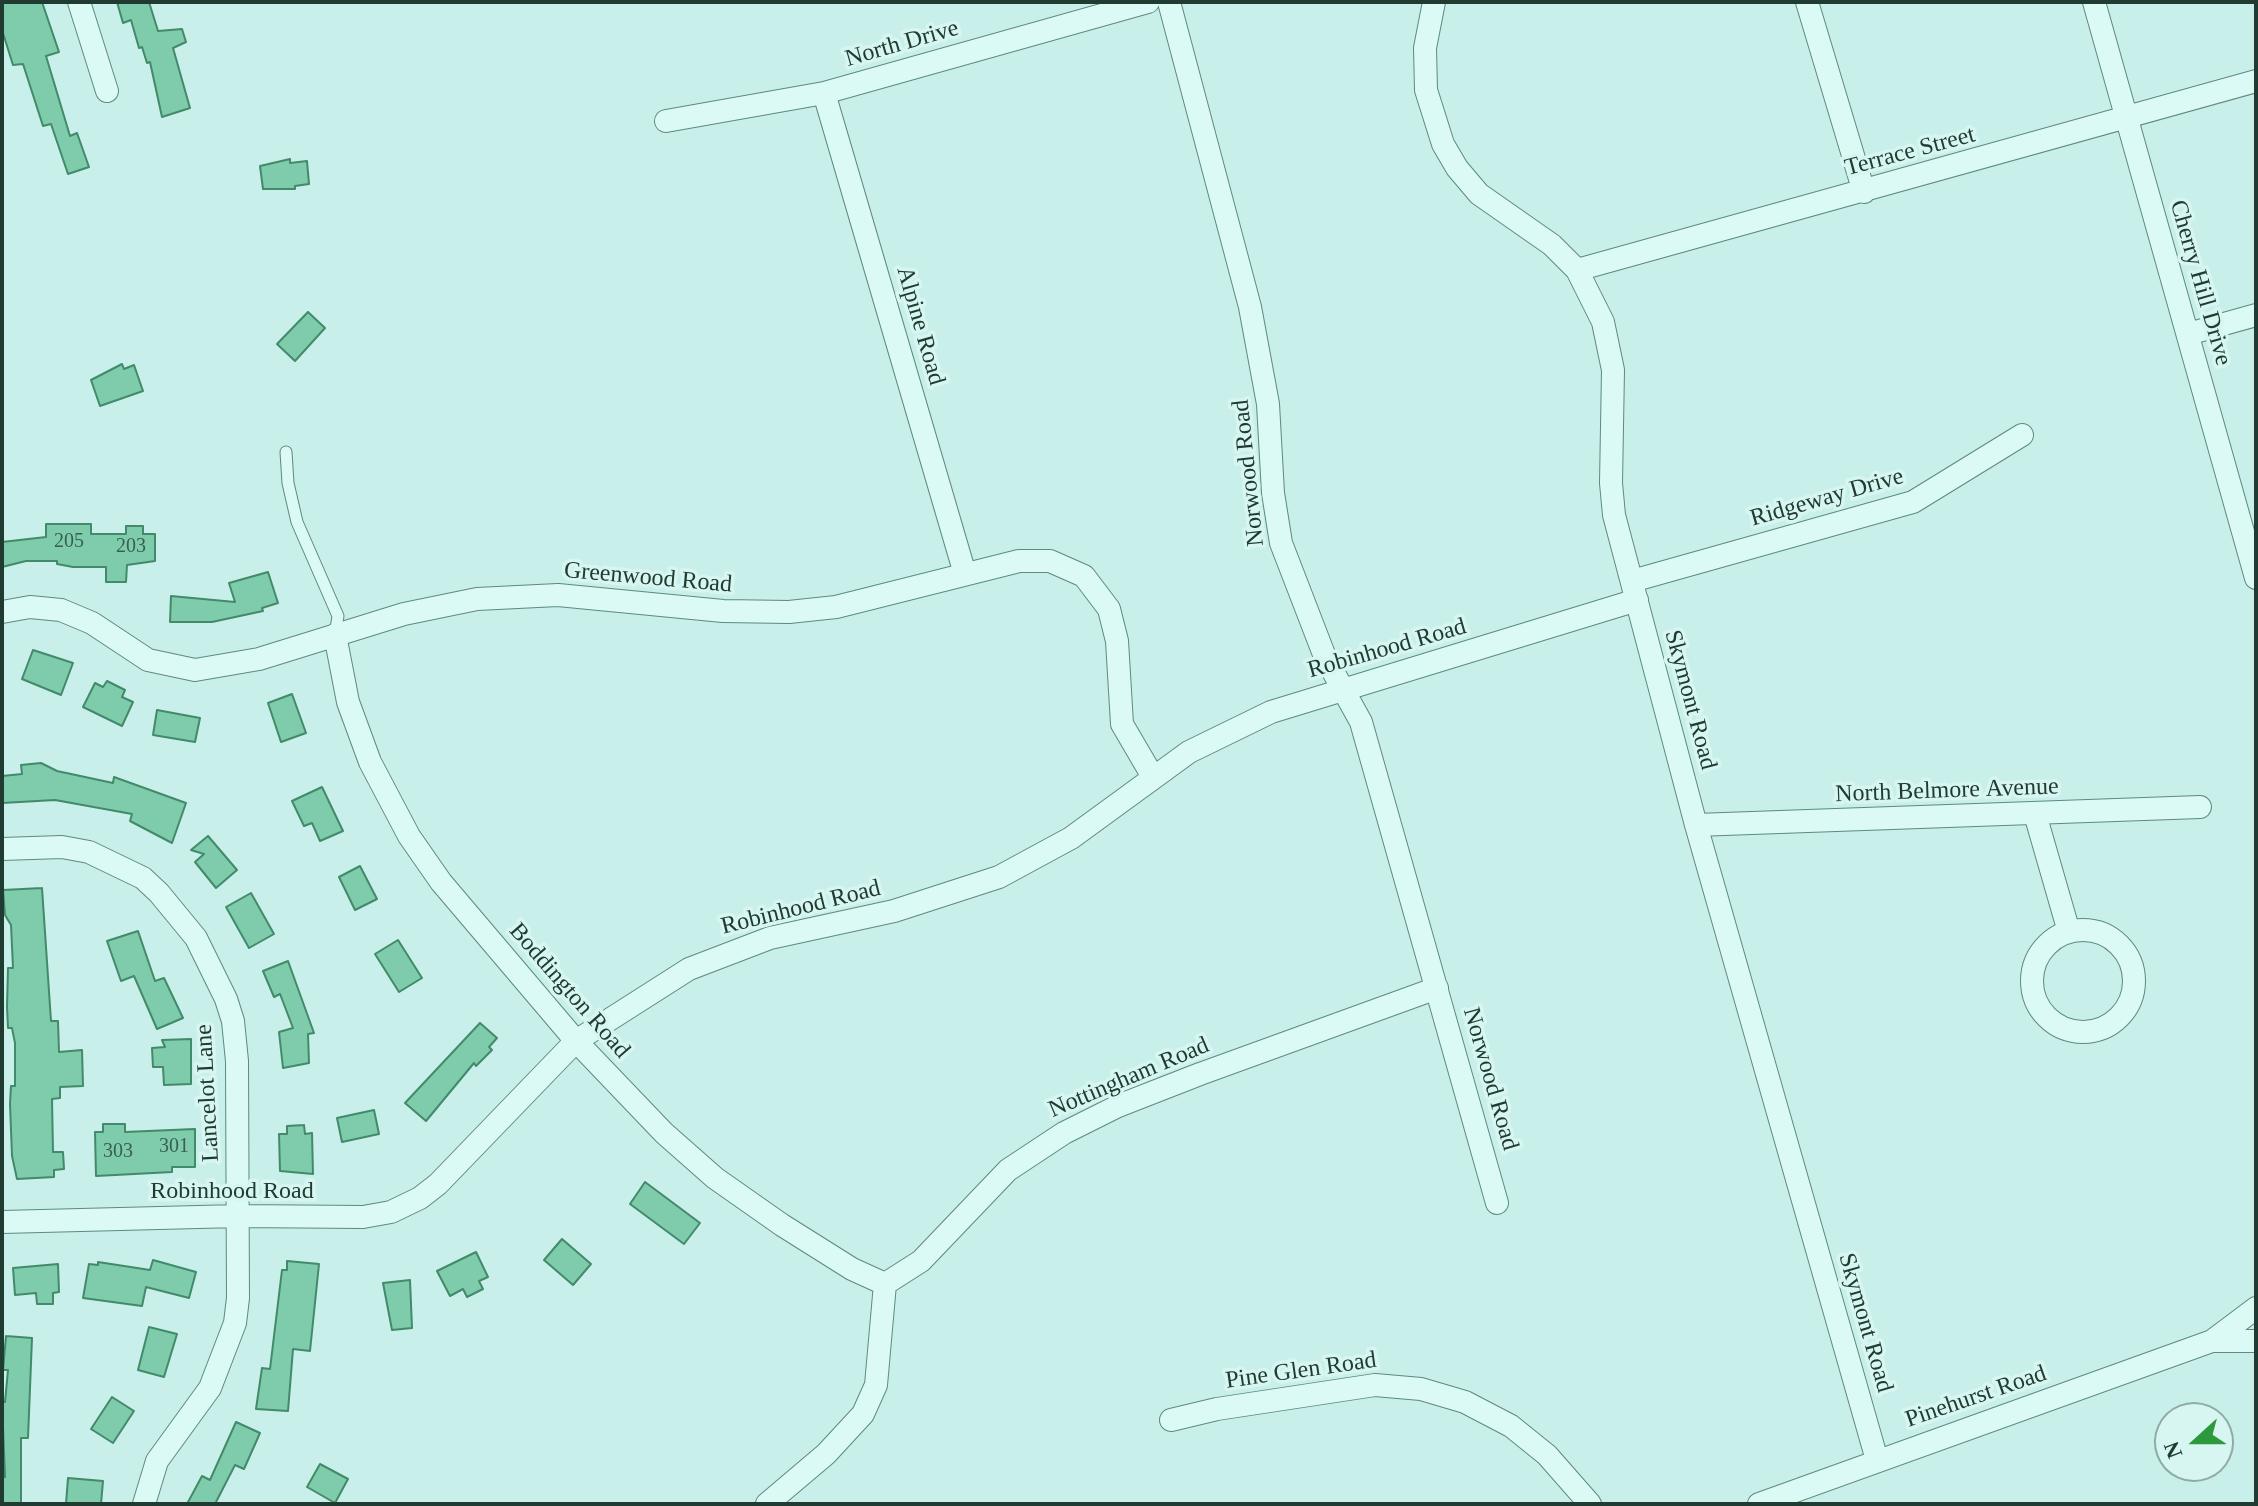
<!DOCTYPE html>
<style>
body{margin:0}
#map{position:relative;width:2258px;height:1506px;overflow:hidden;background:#c8efe9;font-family:Georgia,serif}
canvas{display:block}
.frame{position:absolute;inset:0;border:4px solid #203b31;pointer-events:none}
.north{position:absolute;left:2154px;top:1402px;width:80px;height:80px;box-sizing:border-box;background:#d7f6f2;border:2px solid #8eaba5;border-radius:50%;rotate:249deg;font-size:22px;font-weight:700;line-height:32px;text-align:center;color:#203b31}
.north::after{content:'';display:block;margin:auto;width:28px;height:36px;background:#2d993d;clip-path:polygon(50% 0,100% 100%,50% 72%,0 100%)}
</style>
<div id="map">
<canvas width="2258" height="1506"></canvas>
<div class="frame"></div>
<div class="north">N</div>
</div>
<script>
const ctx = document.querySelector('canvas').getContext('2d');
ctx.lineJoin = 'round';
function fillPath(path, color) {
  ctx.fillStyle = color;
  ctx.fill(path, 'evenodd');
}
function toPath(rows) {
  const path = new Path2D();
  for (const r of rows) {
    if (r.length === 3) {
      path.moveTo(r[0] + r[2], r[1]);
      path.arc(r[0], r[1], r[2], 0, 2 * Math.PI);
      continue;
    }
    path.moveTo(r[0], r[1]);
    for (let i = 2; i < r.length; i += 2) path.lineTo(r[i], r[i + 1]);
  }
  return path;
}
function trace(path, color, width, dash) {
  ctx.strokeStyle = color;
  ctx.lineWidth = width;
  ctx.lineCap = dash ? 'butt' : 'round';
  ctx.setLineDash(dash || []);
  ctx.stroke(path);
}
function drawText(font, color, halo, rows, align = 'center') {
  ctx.font = font + ' Georgia,serif';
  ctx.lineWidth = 7;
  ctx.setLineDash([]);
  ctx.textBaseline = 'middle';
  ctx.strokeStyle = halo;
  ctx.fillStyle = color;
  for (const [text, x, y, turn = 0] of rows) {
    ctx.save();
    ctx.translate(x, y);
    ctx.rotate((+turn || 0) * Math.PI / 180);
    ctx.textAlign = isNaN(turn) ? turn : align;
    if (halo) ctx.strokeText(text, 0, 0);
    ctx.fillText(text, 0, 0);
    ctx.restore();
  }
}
const building = toPath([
 [2,2,42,2,59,52,46,56,70,136,77,133,89,167,68,174,51,124,43,126,23,64,13,65,2,30,2,2],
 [117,2,149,2,158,31,182,29,186,42,173,48,190,108,162,117,150,62,147,63,142,47,139,48,131,20,123,23,117,2],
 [290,159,290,163,307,161,309,184,295,186,295,189,263,189,260,166,290,159],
 [308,312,325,328,295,361,277,344,308,312],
 [122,364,124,369,134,365,143,391,100,406,91,380,122,364],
 [46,524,91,524,91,534,126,534,126,526,143,526,143,534,155,534,155,561,127,565,126,582,106,582,106,567,73,567,57,564,57,561,26,561,2,567,2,542,46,537,46,524],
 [268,572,278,603,262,608,263,611,212,622,170,622,171,596,235,602,229,583,268,572],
 [33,650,73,663,61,695,22,679,33,650],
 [107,681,125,690,122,697,133,702,122,726,83,707,95,683,103,687,107,681],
 [292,694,306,733,281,742,268,703,292,694],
 [157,710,200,718,195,742,153,735,157,710],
 [41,763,57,771,113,783,114,777,186,803,172,843,130,821,132,814,55,800,2,803,2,776,22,774,21,765,41,763],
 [322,787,343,831,320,841,312,823,304,826,292,801,322,787],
 [208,836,237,870,216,888,195,862,204,854,191,850,208,836],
 [360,866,377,899,355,910,339,877,360,866],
 [42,888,51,1021,58,1021,59,1052,82,1050,83,1086,60,1087,60,1098,52,1099,53,1152,63,1152,64,1169,54,1170,54,1177,17,1179,12,1156,10,1104,11,1086,15,1086,15,1043,12,1028,8,1028,7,1007,8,968,13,968,11,925,5,915,3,890,42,888],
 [251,893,274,934,249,948,226,907,251,893],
 [138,931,155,981,164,978,183,1018,157,1029,134,976,121,981,107,941,138,931],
 [398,940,422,978,399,992,375,954,398,940],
 [288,961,314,1033,308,1034,309,1063,283,1068,279,1032,293,1028,280,994,274,997,263,971,288,961],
 [480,1023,497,1038,489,1047,492,1050,476,1066,474,1063,426,1121,405,1103,480,1023],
 [191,1039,191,1084,164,1085,163,1067,153,1067,152,1048,165,1047,162,1040,191,1039],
 [374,1110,379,1134,342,1142,337,1118,374,1110],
 [103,1124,125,1124,125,1132,195,1129,195,1167,172,1167,172,1172,96,1176,95,1132,103,1132,103,1124],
 [304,1125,305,1134,312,1133,313,1174,280,1171,279,1134,287,1134,287,1126,304,1125],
 [645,1182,700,1223,684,1244,630,1204,645,1182],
 [562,1239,591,1264,573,1285,544,1260,562,1239],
 [476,1252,488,1277,479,1281,483,1289,467,1297,463,1289,450,1296,437,1271,476,1252],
 [153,1260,196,1272,189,1298,146,1287,142,1306,83,1298,89,1264,98,1265,98,1262,150,1270,153,1260],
 [287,1261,319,1264,310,1351,293,1349,288,1411,256,1409,262,1368,270,1369,282,1270,287,1270,287,1261],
 [58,1264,59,1292,53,1293,53,1304,37,1304,36,1293,15,1295,13,1268,58,1264],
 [410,1280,412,1328,392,1330,383,1283,410,1280],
 [149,1327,177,1334,164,1377,138,1370,149,1327],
 [6,1336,32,1338,28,1438,21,1438,21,1504,2,1504,2,1477,5,1477,2,1402,5,1402,8,1370,3,1370,6,1336],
 [112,1397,134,1411,113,1443,91,1429,112,1397],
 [236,1422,260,1433,244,1469,235,1465,215,1504,187,1504,202,1476,210,1480,236,1422],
 [320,1464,348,1479,335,1503,307,1487,320,1464],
 [68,1478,103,1481,101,1504,66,1504,68,1478]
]);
fillPath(building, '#7eccab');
trace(building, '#428a6a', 2);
const lane = toPath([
 [286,452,288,483,297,522,338,616,335,635]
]);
const street = toPath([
 [79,2,107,91],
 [1169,2,1250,307,1268,404,1273,493,1281,543,1325,657,1361,722,1497,1203],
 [1434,2,1425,48,1426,90,1443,144,1457,168,1479,194,1552,245,1577,270,1603,322,1613,370,1611,483,1614,515,1696,825,1877,1460],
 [1807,2,1864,192],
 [2094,2,2256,578],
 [824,93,965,574],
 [666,121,824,93,1148,2],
 [1577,270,2256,81],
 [2188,334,2256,315],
 [1632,581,1913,502,2022,435],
 [2,612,30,607,61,610,92,623,148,660,195,670,259,659,404,614,477,599,558,595,723,611,789,612,836,607,1019,561,1050,561,1084,576,1109,609,1117,641,1122,724,1153,777],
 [335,635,348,702,370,762,409,836,441,882,576,1041,664,1133,715,1178,782,1225,852,1269,885,1284],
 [2035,814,2069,932],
 [1696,825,2200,807],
 [2,849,62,847,89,852,143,878,159,893,196,938,226,999,233,1021,237,1061,238,1298,235,1323,210,1388,157,1461,144,1504],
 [2083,981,51],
 [2,1222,238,1216,363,1217,391,1212,420,1198,438,1184,576,1041,689,969,770,938,894,911,999,877,1071,838,1189,752,1271,712,1637,600],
 [885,1284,921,1261,1008,1170,1064,1133,1118,1106,1200,1074,1437,988],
 [2212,1341,2256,1341],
 [1171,1420,1217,1409,1375,1385,1421,1389,1465,1402,1511,1426,1547,1455,1590,1504],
 [767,1504,826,1454,863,1414,876,1385,885,1284],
 [1759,1504,2212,1341,2256,1308]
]);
trace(lane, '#5d8b7c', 13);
trace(street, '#5d8b7c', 24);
trace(lane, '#dbf9f5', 11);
trace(street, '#dbf9f5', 22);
drawText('20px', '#385f50', null, [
 ["205",69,542],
 ["203",131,547],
 ["301",174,1147],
 ["303",118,1152]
]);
drawText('24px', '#203b31', '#d7f6f2', [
 ["North Drive",902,44,-16],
 ["Terrace Street",1910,152,-15],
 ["Cherry Hill Drive",2200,283,74],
 ["Alpine Road",920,326,74],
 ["Norwood Road",1249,473,-96],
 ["Ridgeway Drive",1827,498,-16],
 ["Greenwood Road",648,578,5],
 ["Robinhood Road",1387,649,-16],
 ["Skymont Road",1690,700,75],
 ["North Belmore Avenue",1947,791,-2],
 ["Robinhood Road",801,908,-14],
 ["Boddington Road",569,991,49],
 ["Nottingham Road",1129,1078,-23],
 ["Norwood Road",1490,1079,74],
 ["Lancelot Lane",208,1093,-93],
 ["Robinhood Road",232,1192],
 ["Skymont Road",1865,1323,74],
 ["Pine Glen Road",1301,1371,-8],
 ["Pinehurst Road",1976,1397,-19]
]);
</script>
